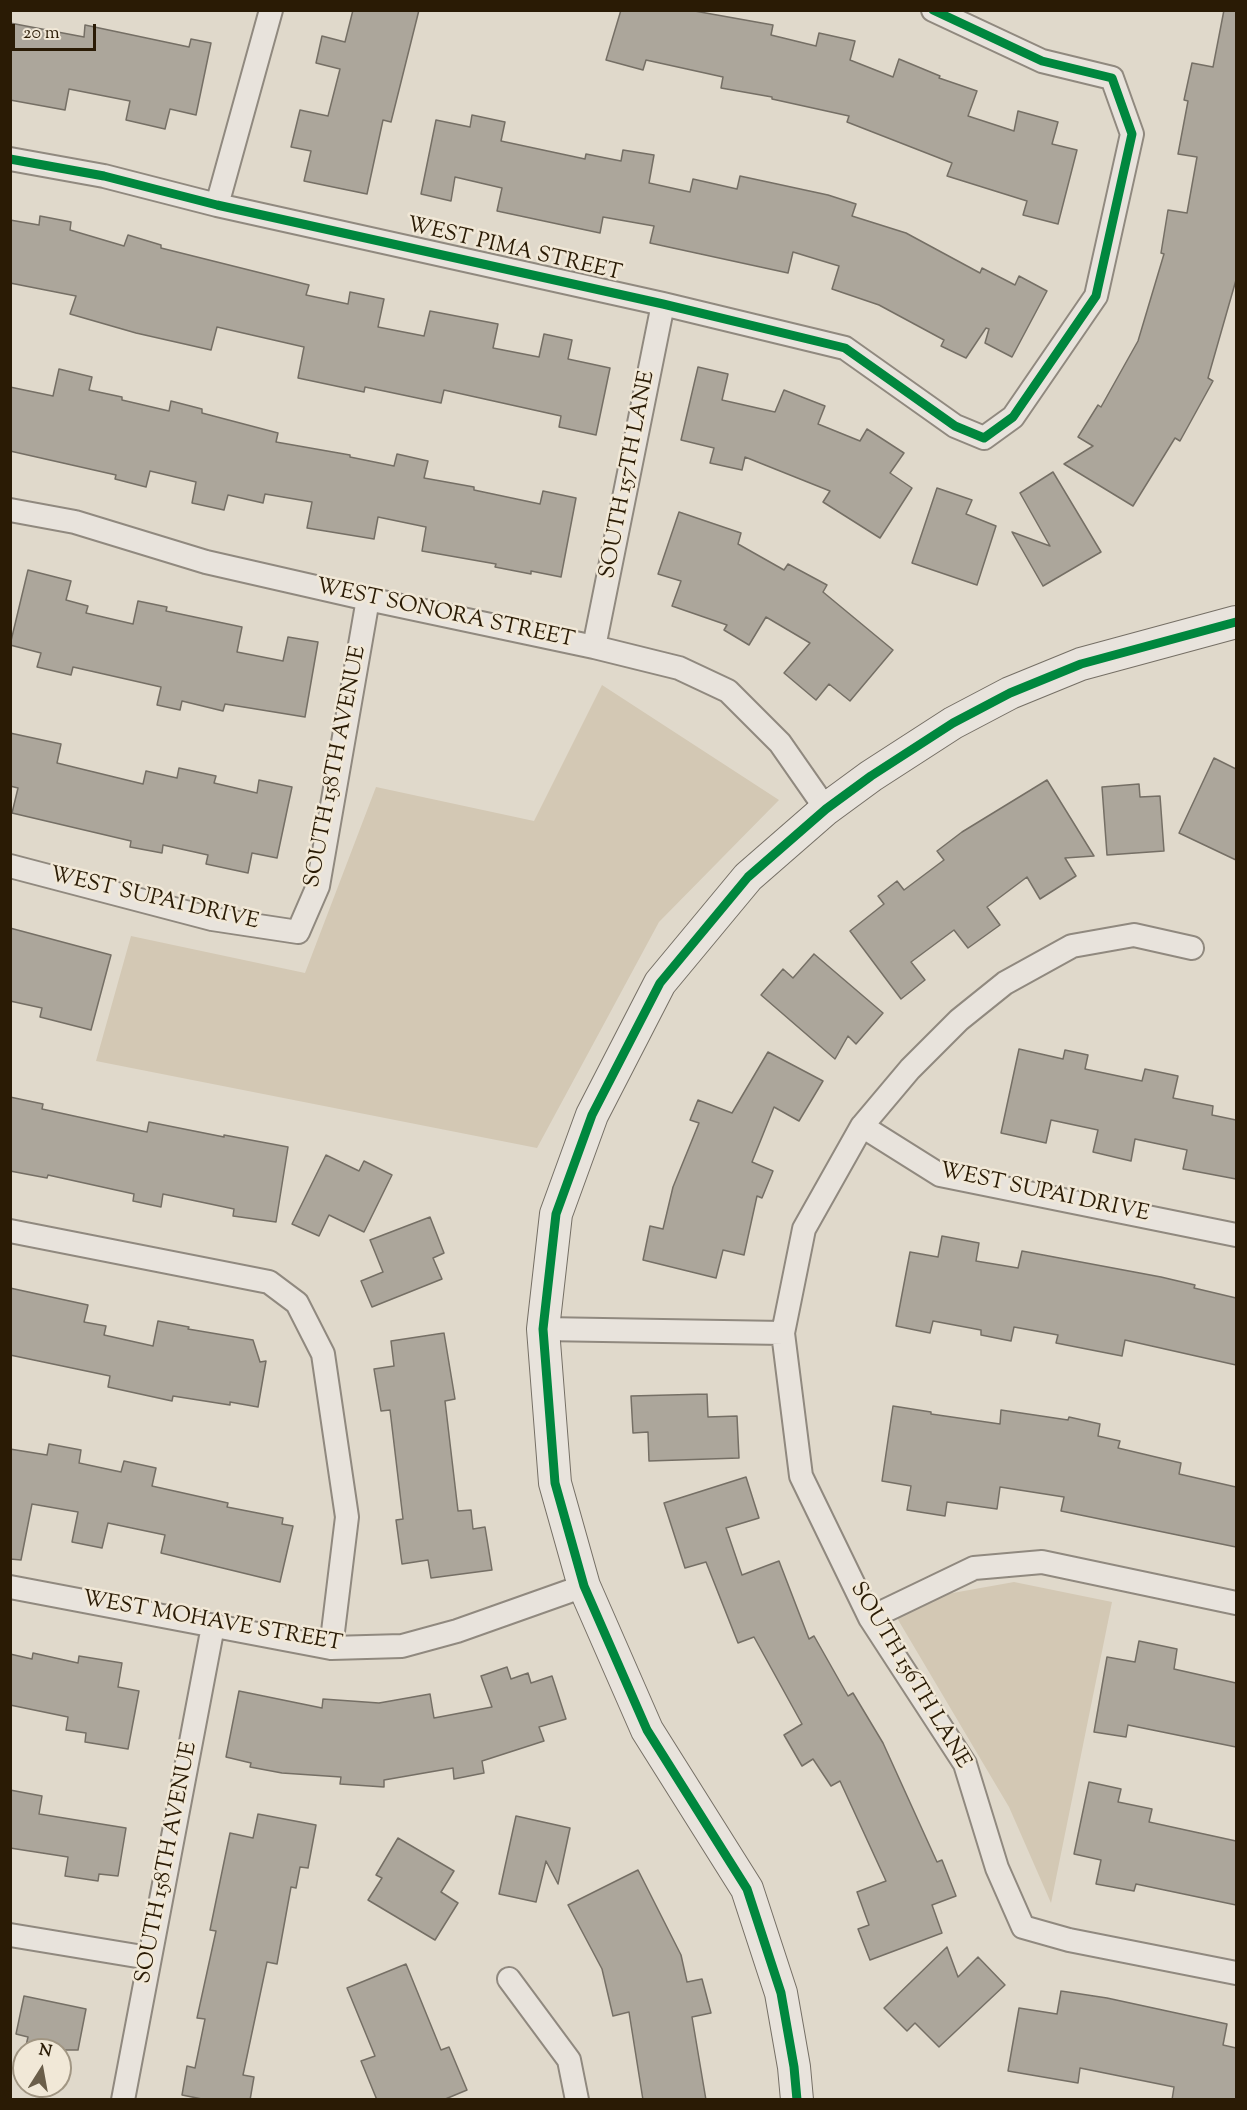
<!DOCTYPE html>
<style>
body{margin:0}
#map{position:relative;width:1247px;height:2110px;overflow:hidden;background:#e0d9cb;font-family:"Sorts Mill Goudy",serif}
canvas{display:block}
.frame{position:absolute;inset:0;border:12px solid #2a1b05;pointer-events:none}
.north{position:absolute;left:12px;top:2038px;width:60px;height:60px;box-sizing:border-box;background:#f1e8d7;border:2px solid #a19683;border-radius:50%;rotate:11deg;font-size:16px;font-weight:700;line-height:24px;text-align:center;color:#2a1b05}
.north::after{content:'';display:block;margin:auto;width:21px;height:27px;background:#6a5e4a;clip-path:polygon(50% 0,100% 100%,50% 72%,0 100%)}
.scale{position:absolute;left:12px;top:24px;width:84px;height:27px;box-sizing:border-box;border:3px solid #2a1b05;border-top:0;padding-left:8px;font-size:18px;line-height:21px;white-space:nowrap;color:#2a1b05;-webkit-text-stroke:4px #f1e8d7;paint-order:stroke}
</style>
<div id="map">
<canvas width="1247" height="2110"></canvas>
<div class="frame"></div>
<div class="north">N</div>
<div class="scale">20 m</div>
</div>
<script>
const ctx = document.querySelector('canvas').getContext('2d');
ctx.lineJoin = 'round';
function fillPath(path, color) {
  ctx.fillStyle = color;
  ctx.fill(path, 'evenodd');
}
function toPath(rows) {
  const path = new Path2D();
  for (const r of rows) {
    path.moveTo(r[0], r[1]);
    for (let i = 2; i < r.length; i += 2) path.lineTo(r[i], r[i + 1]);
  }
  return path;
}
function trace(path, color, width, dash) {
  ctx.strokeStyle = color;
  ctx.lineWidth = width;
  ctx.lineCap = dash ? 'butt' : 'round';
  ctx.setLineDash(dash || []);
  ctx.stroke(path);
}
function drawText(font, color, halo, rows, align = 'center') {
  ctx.font = font + ' "Sorts Mill Goudy",serif';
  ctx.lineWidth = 5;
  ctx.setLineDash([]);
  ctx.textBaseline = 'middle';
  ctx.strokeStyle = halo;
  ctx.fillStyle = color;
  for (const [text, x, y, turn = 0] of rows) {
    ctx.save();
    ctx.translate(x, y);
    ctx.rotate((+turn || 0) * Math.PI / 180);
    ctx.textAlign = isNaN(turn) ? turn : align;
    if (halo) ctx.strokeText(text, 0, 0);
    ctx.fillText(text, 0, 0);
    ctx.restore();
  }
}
fillPath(toPath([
 [602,685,779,800,659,922,537,1148,96,1061,131,936,305,973,376,787,534,821],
 [1014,1582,1112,1602,1051,1903,1009,1807,897,1618,947,1594]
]), '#d3c8b4');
const building = toPath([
 [353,10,419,10,391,122,383,120,367,194,304,181,311,151,291,147,300,110,328,116,340,69,316,63,322,36,345,42,353,10],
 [621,10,689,10,773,25,771,35,816,46,819,33,855,41,850,60,893,77,899,59,940,76,939,78,977,91,968,116,1014,131,1018,111,1058,122,1052,144,1077,150,1058,224,1023,215,1027,201,947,176,952,163,847,122,849,116,772,99,772,97,721,88,723,77,646,60,643,70,606,60,621,10],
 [1224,10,1236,10,1236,280,1208,378,1213,381,1180,441,1175,438,1133,506,1064,464,1093,446,1078,437,1098,405,1101,407,1138,341,1164,254,1161,253,1168,210,1187,213,1197,157,1178,154,1188,101,1184,100,1192,63,1213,67,1224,10],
 [10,23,84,37,85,25,189,47,191,39,211,43,196,115,170,109,165,129,126,120,130,101,69,89,65,110,10,100,10,23],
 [472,115,505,122,501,141,585,159,586,154,621,161,623,150,654,155,649,183,690,192,693,179,737,189,740,176,828,195,856,204,852,216,906,233,980,273,982,268,1015,285,1019,276,1047,291,1012,357,985,343,989,329,986,328,966,358,941,346,944,340,879,305,832,289,839,266,793,252,788,273,650,243,654,226,603,217,600,233,497,211,502,188,455,177,451,201,421,194,436,120,470,127,472,115],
 [40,216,71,222,70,230,124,246,128,235,161,245,161,248,309,285,306,295,348,304,350,292,384,299,378,327,424,336,430,311,498,324,493,348,539,357,544,334,572,340,568,359,610,368,596,435,559,427,561,416,444,390,441,403,365,387,364,392,298,378,304,347,217,327,211,350,136,333,70,314,76,296,10,283,10,220,39,225,40,216],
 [698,367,728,374,722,400,775,412,784,390,825,406,818,424,860,441,867,429,904,453,890,473,912,488,880,538,823,502,830,491,745,457,742,470,710,463,714,448,681,440,698,367],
 [59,369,92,377,89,390,122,397,122,400,169,411,171,401,202,409,202,413,278,433,276,442,350,455,350,457,394,466,397,454,428,461,424,478,474,487,474,490,540,504,543,491,576,498,561,577,531,571,531,574,495,567,496,564,422,551,426,527,378,517,374,539,307,528,312,502,265,494,263,503,228,495,224,510,192,503,196,482,150,471,146,487,115,479,116,475,10,451,10,387,53,396,59,369],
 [1053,472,1101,552,1043,586,1012,532,1050,546,1020,493,1053,472],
 [937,488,972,500,966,514,996,526,977,585,912,563,937,488],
 [679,512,741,533,738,544,784,570,788,564,827,585,823,592,893,650,850,701,829,684,816,700,784,673,810,643,766,617,749,645,724,630,727,625,672,606,681,581,658,574,679,512],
 [28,570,71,581,66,600,88,606,86,613,133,624,138,601,167,607,166,611,242,627,237,652,283,661,288,637,318,642,305,717,225,704,223,711,182,701,180,710,157,705,161,687,73,667,71,675,37,667,41,653,10,645,28,570],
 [10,733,61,744,57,763,143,784,146,771,177,778,179,768,216,776,214,783,257,793,259,780,292,787,277,858,252,853,248,873,206,864,208,855,163,845,162,853,130,847,131,841,12,813,18,788,10,786,10,733],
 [1214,758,1236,769,1236,860,1179,833,1214,758],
 [1047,780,1094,856,1065,858,1076,876,1040,899,1027,877,987,907,1000,925,968,948,954,930,911,962,925,980,901,999,850,931,884,904,878,896,897,881,904,890,944,860,937,851,962,832,1047,780],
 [1139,784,1140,797,1160,796,1164,851,1107,855,1102,787,1139,784],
 [10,928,111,955,91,1030,40,1017,42,1008,10,1001,10,928],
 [814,954,883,1013,856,1044,848,1036,835,1059,761,995,783,969,793,978,814,954],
 [1019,1049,1063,1059,1065,1050,1088,1055,1085,1069,1142,1081,1145,1069,1178,1076,1173,1098,1213,1106,1212,1115,1236,1120,1236,1179,1183,1169,1187,1150,1135,1139,1131,1161,1093,1152,1098,1130,1051,1120,1046,1143,1001,1133,1019,1049],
 [768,1052,823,1081,799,1121,774,1107,752,1162,773,1171,762,1198,757,1196,744,1255,723,1250,716,1278,643,1260,650,1226,663,1229,673,1187,699,1123,690,1120,698,1100,732,1113,768,1052],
 [10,1097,43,1104,42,1109,147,1132,149,1122,224,1137,224,1135,288,1147,276,1222,233,1216,234,1209,163,1194,161,1207,133,1201,134,1194,48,1175,47,1178,10,1171,10,1097],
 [326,1155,359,1171,364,1161,392,1175,364,1232,329,1215,319,1236,292,1224,326,1155],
 [430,1217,444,1253,433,1258,442,1279,372,1307,361,1281,383,1272,370,1240,430,1217],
 [942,1236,979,1243,976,1261,1018,1268,1022,1251,1161,1277,1195,1285,1194,1288,1236,1298,1236,1365,1125,1340,1122,1356,1056,1343,1058,1335,1014,1327,1011,1341,981,1335,981,1330,933,1321,930,1333,896,1326,910,1252,938,1257,942,1236],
 [10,1288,88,1305,84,1322,106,1326,104,1335,153,1346,158,1321,189,1327,188,1329,253,1340,260,1362,266,1361,258,1407,230,1402,230,1405,173,1396,172,1401,108,1387,110,1376,10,1355,10,1288],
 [444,1333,455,1399,445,1401,458,1511,471,1510,473,1529,485,1527,492,1570,431,1578,428,1560,402,1564,396,1520,403,1519,390,1410,381,1411,374,1369,394,1366,391,1341,444,1333],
 [707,1394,708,1417,737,1416,739,1458,649,1461,648,1432,633,1433,631,1396,707,1394],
 [893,1406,931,1412,931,1414,1000,1424,1001,1410,1068,1420,1069,1417,1100,1424,1098,1436,1120,1441,1118,1448,1181,1463,1179,1474,1236,1487,1236,1547,1061,1511,1064,1497,1000,1487,997,1509,947,1502,945,1516,907,1510,911,1486,882,1481,893,1406],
 [49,1444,81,1450,79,1463,121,1472,124,1461,156,1468,152,1486,228,1503,227,1507,283,1518,282,1524,293,1526,280,1582,161,1553,165,1535,108,1523,102,1548,72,1542,78,1512,32,1504,21,1560,10,1559,10,1449,47,1455,49,1444],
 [746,1477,759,1518,726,1528,742,1575,779,1561,809,1639,814,1636,848,1696,853,1693,883,1743,937,1862,942,1860,956,1896,932,1905,942,1933,870,1960,858,1929,869,1925,857,1892,886,1881,840,1781,831,1786,813,1759,802,1766,784,1735,802,1724,754,1637,738,1643,706,1562,685,1568,664,1503,746,1477],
 [1139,1641,1177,1649,1174,1669,1236,1683,1236,1747,1128,1725,1126,1737,1094,1732,1107,1657,1135,1662,1139,1641],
 [33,1653,78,1663,79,1656,122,1663,118,1687,139,1691,128,1749,85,1742,86,1733,66,1730,68,1717,10,1705,10,1654,32,1659,33,1653],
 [507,1667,511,1679,528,1673,531,1683,552,1676,566,1719,539,1727,544,1741,482,1761,484,1773,454,1779,453,1768,384,1780,384,1787,340,1784,341,1777,282,1773,250,1767,251,1763,226,1757,239,1691,322,1708,323,1699,379,1703,430,1694,434,1718,492,1707,481,1676,507,1667],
 [1089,1782,1121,1789,1118,1802,1152,1809,1149,1822,1236,1841,1236,1905,1136,1884,1134,1891,1096,1884,1101,1860,1074,1854,1089,1782],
 [10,1790,42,1796,39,1814,126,1828,118,1876,99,1874,98,1881,65,1876,68,1857,10,1848,10,1790],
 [258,1814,316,1825,308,1868,300,1867,296,1888,291,1887,277,1964,267,1962,243,2075,254,2077,250,2100,207,2100,182,2095,187,2066,195,2068,205,2019,197,2018,216,1931,210,1930,230,1833,253,1838,258,1814],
 [516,1816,570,1828,558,1884,546,1861,536,1902,499,1894,516,1816],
 [398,1838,454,1871,441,1892,458,1903,435,1940,368,1900,382,1878,376,1875,398,1838],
 [638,1870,681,1955,687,1982,702,1979,711,2013,692,2017,706,2100,643,2100,629,2012,613,2016,602,1969,568,1905,638,1870],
 [947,1947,958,1977,978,1957,1005,1985,939,2047,915,2023,907,2031,884,2008,947,1947],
 [406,1964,441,2050,449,2047,467,2090,443,2100,377,2100,361,2061,375,2056,347,1988,406,1964],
 [1061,1991,1107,1998,1227,2024,1223,2045,1236,2048,1236,2100,1172,2100,1174,2087,1080,2068,1078,2083,1008,2071,1019,2008,1057,2014,1061,1991],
 [24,1996,86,2009,78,2050,25,2050,28,2037,16,2034,24,1996]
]);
fillPath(building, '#aca69b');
trace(building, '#756f65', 1.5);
const street = toPath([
 [10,159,104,176,217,205,663,304,845,348,955,426,984,438,1013,417,1096,296,1132,134,1112,78,1042,61,933,10],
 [217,205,271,10],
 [10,510,75,522,206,562,368,599,594,647,679,668,728,691,780,743,826,809],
 [594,647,663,304],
 [10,866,212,919,298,932,318,886,368,599],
 [1192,948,1134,935,1072,946,1005,983,959,1020,910,1069,862,1126,804,1229,783,1333,801,1476,870,1618,965,1764,997,1868,1023,1927,1069,1940,1236,1973],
 [862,1126,940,1175,1236,1235],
 [10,1231,269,1282,297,1303,323,1354,347,1517,331,1648],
 [543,1329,783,1333],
 [10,1587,331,1648,402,1646,457,1631,584,1586],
 [870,1618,974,1568,1042,1562,1236,1603],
 [10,1935,149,1958],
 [509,1979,569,2060,577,2100],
 [123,2100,213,1626]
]);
const secondary = toPath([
 [797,2100,794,2067,781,1993,747,1889,647,1730,584,1586,555,1483,543,1329,556,1214,592,1115,660,983,748,877,826,809,871,776,953,723,1010,693,1081,664,1236,622]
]);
trace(street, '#90897f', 26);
trace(secondary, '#756f65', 34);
trace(street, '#e8e3dc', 22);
trace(secondary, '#e8e3dc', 32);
trace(toPath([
 [10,159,104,176,217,205,663,304,845,348,955,426,984,438,1013,417,1096,296,1132,134,1112,78,1042,61,933,10],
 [797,2100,794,2067,781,1993,747,1889,647,1730,584,1586,555,1483,543,1329,556,1214,592,1115,660,983,748,877,826,809,871,776,953,723,1010,693,1081,664,1236,622]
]), '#00873e', 9);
drawText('22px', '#2a1b05', '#f1e8d7', [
 ["WEST PIMA STREET",514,251,13],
 ["SOUTH 157TH LANE",629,475,-79],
 ["WEST SONORA STREET",445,615,12],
 ["SOUTH 158TH AVENUE",337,767,-79],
 ["WEST SUPAI DRIVE",154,900,13],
 ["WEST SUPAI DRIVE",1044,1194,12],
 ["WEST MOHAVE STREET",212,1623,10],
 ["SOUTH 156TH LANE",909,1676,59],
 ["SOUTH 158TH AVENUE",168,1863,-79]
]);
</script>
